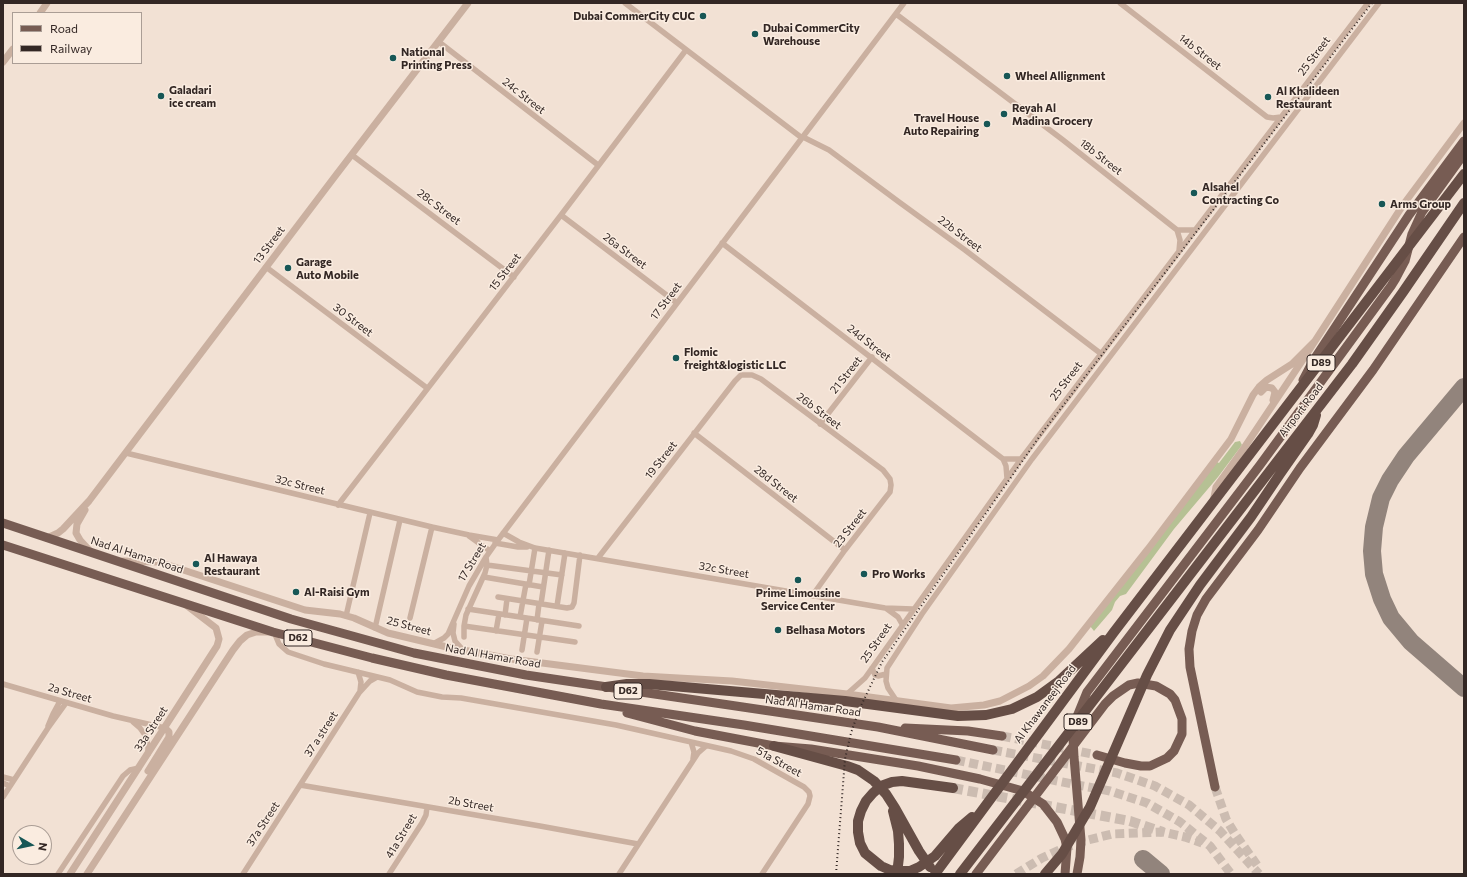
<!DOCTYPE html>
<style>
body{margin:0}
#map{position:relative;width:1467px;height:877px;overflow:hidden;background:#f2e1d4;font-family:Commissioner,sans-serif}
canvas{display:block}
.frame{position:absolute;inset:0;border:4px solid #332724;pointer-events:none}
.legend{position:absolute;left:12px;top:12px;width:130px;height:52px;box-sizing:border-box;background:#faece0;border:1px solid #aa9d95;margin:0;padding:5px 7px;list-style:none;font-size:12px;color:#332724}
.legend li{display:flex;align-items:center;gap:8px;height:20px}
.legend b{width:20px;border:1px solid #aa9d95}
.north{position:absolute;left:12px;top:825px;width:40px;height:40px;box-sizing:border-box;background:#faece0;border:1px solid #aa9d95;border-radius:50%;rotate:99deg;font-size:11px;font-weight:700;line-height:16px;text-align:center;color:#332724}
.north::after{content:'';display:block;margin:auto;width:14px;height:18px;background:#175756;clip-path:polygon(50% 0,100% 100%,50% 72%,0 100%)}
</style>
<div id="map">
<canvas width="1467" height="877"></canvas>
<div class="frame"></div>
<ul class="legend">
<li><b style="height:5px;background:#775c53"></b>Road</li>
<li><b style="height:5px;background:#332724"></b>Railway</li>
</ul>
<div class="north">N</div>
</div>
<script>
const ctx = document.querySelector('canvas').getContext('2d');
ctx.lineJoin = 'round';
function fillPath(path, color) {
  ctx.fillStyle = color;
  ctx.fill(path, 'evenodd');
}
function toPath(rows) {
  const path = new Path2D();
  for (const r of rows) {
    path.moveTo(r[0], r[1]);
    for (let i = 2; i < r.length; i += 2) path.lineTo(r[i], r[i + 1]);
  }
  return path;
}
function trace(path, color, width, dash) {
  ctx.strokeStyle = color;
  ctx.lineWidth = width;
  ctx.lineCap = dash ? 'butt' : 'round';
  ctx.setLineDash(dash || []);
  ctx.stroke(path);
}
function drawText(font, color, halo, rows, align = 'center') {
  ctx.font = font + ' Commissioner,sans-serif';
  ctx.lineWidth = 3;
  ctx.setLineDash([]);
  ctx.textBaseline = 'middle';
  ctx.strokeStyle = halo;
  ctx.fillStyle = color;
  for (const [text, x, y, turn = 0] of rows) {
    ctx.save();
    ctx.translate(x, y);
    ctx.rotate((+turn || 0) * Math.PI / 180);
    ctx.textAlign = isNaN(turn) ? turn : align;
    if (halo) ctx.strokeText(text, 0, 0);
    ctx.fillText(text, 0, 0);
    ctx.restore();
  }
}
fillPath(toPath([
 [1240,441,1242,445,1218,477,1174,529,1126,594,1120,596,1115,602,1112,610,1094,631,1090,626,1217,462,1219,463,1235,442]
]), '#b6c194');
trace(toPath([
 [1464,387,1406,456,1390,480,1381,498,1374,527,1372,551,1374,574,1382,599,1391,618,1411,642,1464,688],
 [1143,859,1161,874]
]), '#92847c', 18);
trace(toPath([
 [1002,736,1097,755],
 [993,750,1117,773,1155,786,1189,805,1220,831,1259,874],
 [956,760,1072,784,1110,791,1147,803,1180,822,1210,846,1231,874],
 [1215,787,1226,819,1235,834,1257,865],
 [1016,874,1042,858,1064,848,1088,840,1112,834,1163,832,1185,837,1202,843]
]), '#ccbcb1', 9, [9, 4.5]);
trace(toPath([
 [953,788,1130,821,1163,832]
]), '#ccbcb1', 10, [10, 5]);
trace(toPath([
 [625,3,802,138],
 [1120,3,1267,117,1273,118,1281,117],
 [896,14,1063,140,1177,230,1195,230],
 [439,42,598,165],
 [803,137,829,150,899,202,965,250,1100,353],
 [352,155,514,277],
 [561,215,677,303],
 [1177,230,1180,240,1179,251],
 [722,243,1003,459,1006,466,1007,478],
 [266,267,427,388],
 [820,424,872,357],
 [694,433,845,550],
 [126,453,432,527,469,535,498,540],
 [1003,459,1021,459],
 [338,505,561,215,686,50],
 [503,533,519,542,535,548,885,608,913,609],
 [469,536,490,551],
 [495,543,518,547,527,547],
 [598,558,735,381,741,375,752,375,761,379,883,470,890,479,891,485,890,492,886,497,845,550,812,596],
 [487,565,562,575],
 [484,577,543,587],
 [529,585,535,548],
 [498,597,567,608,572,607,574,603,580,555],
 [541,604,549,550],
 [557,606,565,553],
 [468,609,579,626],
 [887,609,898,617,902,624],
 [505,615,507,599],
 [346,616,370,513],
 [520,617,526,584],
 [410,618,432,527],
 [537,620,539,604],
 [454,624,453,633,455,641,463,650],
 [464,626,575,642],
 [375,628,400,520],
 [496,631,499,614],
 [274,632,279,644,288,652,324,664,390,680,417,692,442,697,461,698,616,725,731,751,754,759,804,787,809,792,810,796,808,804,762,874],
 [464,637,464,626,466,615,485,573,487,565,486,557],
 [433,644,444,638,448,634,469,586,486,557,498,540,904,3],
 [522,650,527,618],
 [537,652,542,621],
 [872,668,875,675,878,676,886,674],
 [358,672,361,682,360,691],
 [3,684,113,716,165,728],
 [847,694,865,678,1021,459,1368,3],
 [896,700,888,688,886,681,887,668,922,614,1032,459,1379,3],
 [133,722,140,728,145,735,148,745,148,754],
 [48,726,53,714,60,701],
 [691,742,694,752,693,759],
 [3,777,14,780],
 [3,783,10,786],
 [300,785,540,826,638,844],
 [3,797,48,728,66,703],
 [58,874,123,776,130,770,139,768],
 [243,874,359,693,370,681,377,677],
 [389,874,422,823,426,815,427,807],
 [619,874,698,753,706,746]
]), '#cab0a0', 5.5);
trace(toPath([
 [40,13,47,3],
 [3,62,13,49],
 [1261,392,1266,387,1272,388,1275,392,1273,400],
 [1213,502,1216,487,1224,476,1244,448,1304,358,1403,205,1464,123],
 [85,510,77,524,76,533,80,540,91,552],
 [47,538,58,533,63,529,89,501,336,175,468,3],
 [123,561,159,562,305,610,340,614,354,618,388,633,447,647,511,659,643,676,732,681,847,694,951,708,984,705,1000,701,1029,686,1043,676,1069,649,1148,549,1231,439,1253,395,1259,387,1267,380,1292,364,1314,342],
 [148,771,169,737,169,732,165,728],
 [70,874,217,646,219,639,216,628,186,605],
 [87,874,233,650,240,641,247,635,256,632,268,632]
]), '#cab0a0', 7);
trace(toPath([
 [1303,380,1313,361,1409,215,1464,141],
 [3,523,291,619,414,653,526,675,878,727,993,750],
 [3,545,273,632,372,658,446,675,601,704,744,725,956,760],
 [627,713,695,731,774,746,811,749,918,766,980,779,1023,791,1043,804,1057,822,1065,839,1067,848,1065,874],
 [905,728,968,731,1002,736],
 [1215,787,1190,667,1189,649,1192,631,1197,615,1206,599,1258,530,1300,468,1373,370,1464,237],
 [976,874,1105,704,1113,696,1129,685,1138,683,1156,686,1170,694,1175,700,1182,719,1182,734,1174,751,1167,758,1150,766,1141,766,1125,763,1097,755],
 [1077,874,1080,857,1081,840,1074,757,1073,738,1076,719,1087,692,1260,465,1391,286,1396,278,1405,261,1412,234,1422,212,1464,154]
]), '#775c53', 9);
trace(toPath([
 [606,687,627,684,649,684,845,701,958,716,986,715,1012,709,1037,697,1059,681,1103,640],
 [774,746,847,766,858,770,874,781,886,794,895,808,919,851,930,867],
 [953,788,902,781,892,782,881,786,873,793,866,801,861,811,858,821,858,832,860,843,865,853,881,866,890,870,900,871,910,871,919,867,935,856,959,828,972,817],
 [893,811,898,831,899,844,899,857,897,874],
 [935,874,1114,632,1464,174],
 [960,874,1352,364,1403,292,1464,203],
 [1045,874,1062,854,1090,807,1147,675,1170,630,1200,585,1251,517,1280,474,1308,434,1313,425,1316,415]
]), '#664e46', 10);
trace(toPath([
 [836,874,845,759,851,733,859,710,882,662,1042,433,1372,3]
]), '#332724', 2, [1, 3]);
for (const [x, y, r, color] of [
 [703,16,4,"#175756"],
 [755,34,4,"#175756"],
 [393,58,4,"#175756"],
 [1007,76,4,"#175756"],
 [161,96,4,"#175756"],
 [1268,97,4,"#175756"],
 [1004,114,4,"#175756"],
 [987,124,4,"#175756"],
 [1194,193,4,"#175756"],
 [1382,204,4,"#175756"],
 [288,268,4,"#175756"],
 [676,358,4,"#175756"],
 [196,564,4,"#175756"],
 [864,574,4,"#175756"],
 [798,580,4,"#175756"],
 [296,592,4,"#175756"],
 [778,630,4,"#175756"]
]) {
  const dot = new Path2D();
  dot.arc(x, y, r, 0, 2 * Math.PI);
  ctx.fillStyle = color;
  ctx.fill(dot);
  trace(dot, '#faece0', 1.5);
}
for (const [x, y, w] of [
 [1321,363,28],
 [298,638,28],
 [628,691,28],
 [1078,722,28]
]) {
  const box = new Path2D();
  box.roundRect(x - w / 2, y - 8, w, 16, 3);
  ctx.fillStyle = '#faece0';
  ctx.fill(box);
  trace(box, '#332724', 1);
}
drawText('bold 10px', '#332724', null, [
 ["D89",1321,363],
 ["D62",298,638],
 ["D62",628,691],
 ["D89",1078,722]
]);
drawText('bold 11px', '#332724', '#faece0', [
 ["Dubai CommerCity CUC",695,16,"right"],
 ["Dubai CommerCity",763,28],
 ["Warehouse",763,41],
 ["National",401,52],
 ["Printing Press",401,65],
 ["Wheel Allignment",1015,76],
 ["Galadari",169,90],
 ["ice cream",169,103],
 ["Al Khalideen",1276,91],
 ["Restaurant",1276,104],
 ["Reyah Al",1012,108],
 ["Madina Grocery",1012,121],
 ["Travel House",979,118,"right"],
 ["Auto Repairing",979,131,"right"],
 ["Alsahel",1202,187],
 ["Contracting Co",1202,200],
 ["Arms Group",1390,204],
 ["Garage",296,262],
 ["Auto Mobile",296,275],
 ["Flomic",684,352],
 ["freight&logistic LLC",684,365],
 ["Al Hawaya",204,558],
 ["Restaurant",204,571],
 ["Pro Works",872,574],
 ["Al-Raisi Gym",304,592],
 ["Prime Limousine",798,593,"center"],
 ["Service Center",798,606,"center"],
 ["Belhasa Motors",786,630]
], 'left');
drawText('11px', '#332724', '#faece0', [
 ["14b Street",1200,52,38],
 ["25 Street",1314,56,-53],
 ["24c Street",524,96,38],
 ["18b Street",1101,157,38],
 ["28c Street",439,207,37],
 ["22b Street",960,234,37],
 ["13 Street",269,245,-53],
 ["26a Street",625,251,37],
 ["15 Street",505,272,-52],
 ["17 Street",666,301,-53],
 ["30 Street",353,320,37],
 ["24d Street",869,343,38],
 ["21 Street",846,375,-52],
 ["25 Street",1066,381,-53],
 ["Airport Road",1301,410,-52],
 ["26b Street",819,411,37],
 ["19 Street",661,460,-52],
 ["28d Street",776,484,38],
 ["32c Street",300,485,14],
 ["23 Street",850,528,-52],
 ["Nad Al Hamar Road",137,555,18],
 ["17 Street",472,562,-59],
 ["32c Street",724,570,10],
 ["25 Street",409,626,15],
 ["25 Street",876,643,-55],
 ["Nad Al Hamar Road",493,656,10],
 ["2a Street",70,693,16],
 ["Al Khawaneej Road",1045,704,-53],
 ["Nad Al Hamar Road",813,706,8],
 ["33a Street",151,729,-57],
 ["37 a street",321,734,-57],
 ["51a Street",779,762,29],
 ["2b Street",471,804,10],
 ["37a Street",263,824,-57],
 ["41a Street",401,836,-59]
]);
</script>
